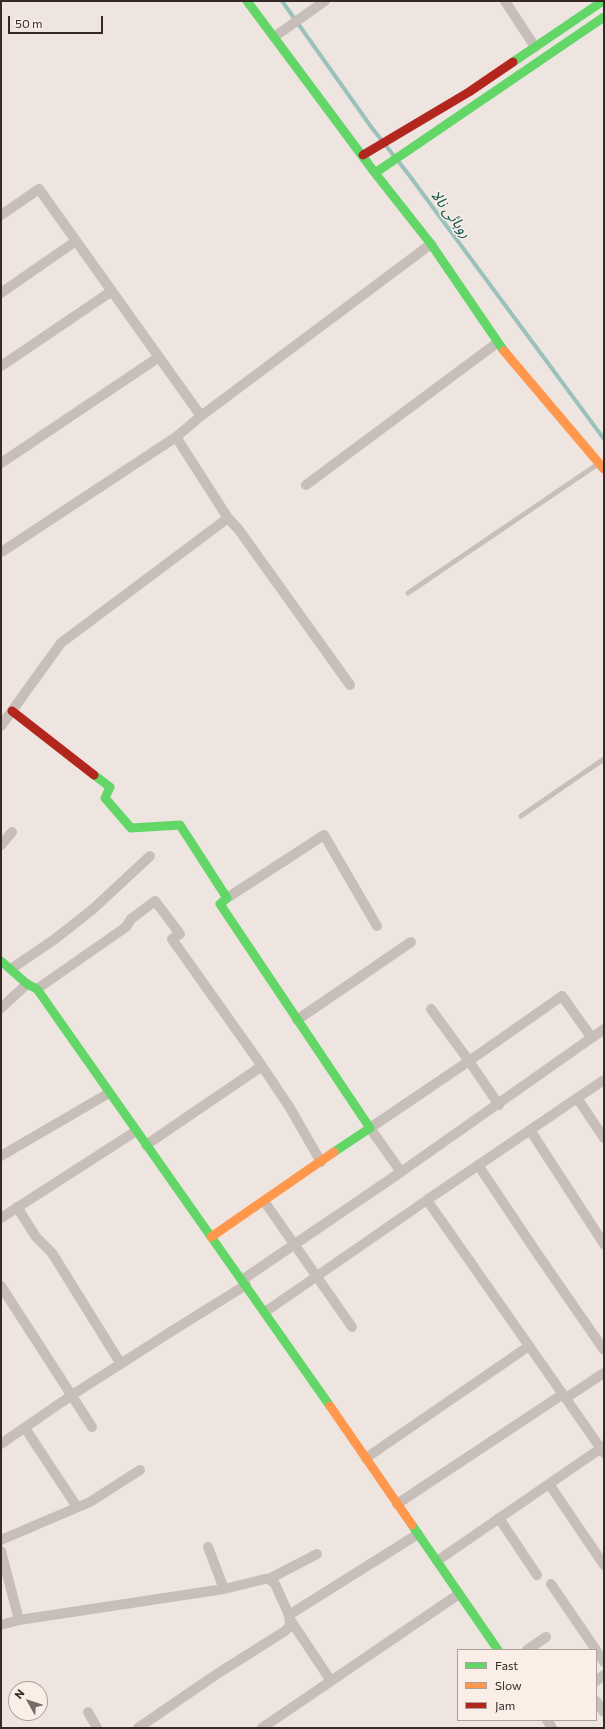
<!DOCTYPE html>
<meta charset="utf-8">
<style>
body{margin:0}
#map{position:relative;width:605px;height:1729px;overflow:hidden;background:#eee5e0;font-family:Commissioner,sans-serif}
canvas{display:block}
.frame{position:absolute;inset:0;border:2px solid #382927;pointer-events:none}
.legend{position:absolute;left:457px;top:1649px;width:140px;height:72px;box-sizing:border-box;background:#fbeee6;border:1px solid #ad9f9a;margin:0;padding:5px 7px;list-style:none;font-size:12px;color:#382927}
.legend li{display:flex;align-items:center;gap:8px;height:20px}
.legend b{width:20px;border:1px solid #ad9f9a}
.north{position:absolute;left:8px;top:1681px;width:40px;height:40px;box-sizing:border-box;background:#fbeee6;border:1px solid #ad9f9a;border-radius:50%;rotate:309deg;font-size:11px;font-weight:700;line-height:16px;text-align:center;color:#382927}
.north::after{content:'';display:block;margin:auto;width:14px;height:18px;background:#786b68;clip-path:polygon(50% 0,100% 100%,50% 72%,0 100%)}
.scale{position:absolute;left:8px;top:16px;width:95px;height:18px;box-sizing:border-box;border:2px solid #382927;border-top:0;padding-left:5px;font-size:12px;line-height:14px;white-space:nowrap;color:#382927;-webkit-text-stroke:3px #fbeee6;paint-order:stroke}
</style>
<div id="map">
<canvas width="605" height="1729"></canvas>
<div class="frame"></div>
<ul class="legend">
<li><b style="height:5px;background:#63d668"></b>Fast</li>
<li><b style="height:5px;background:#ff974d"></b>Slow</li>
<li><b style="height:5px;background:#b3261e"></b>Jam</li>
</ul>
<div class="north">N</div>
<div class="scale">50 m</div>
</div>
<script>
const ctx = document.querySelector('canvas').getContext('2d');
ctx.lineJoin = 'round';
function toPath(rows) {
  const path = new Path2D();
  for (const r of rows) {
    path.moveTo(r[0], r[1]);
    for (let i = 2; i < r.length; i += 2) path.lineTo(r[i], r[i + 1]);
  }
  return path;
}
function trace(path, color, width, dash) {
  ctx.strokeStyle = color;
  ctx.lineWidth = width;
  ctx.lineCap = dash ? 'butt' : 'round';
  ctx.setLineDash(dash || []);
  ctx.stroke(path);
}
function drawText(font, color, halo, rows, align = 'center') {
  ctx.font = font + ' Commissioner,"Noto Sans Arabic",sans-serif';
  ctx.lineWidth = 3;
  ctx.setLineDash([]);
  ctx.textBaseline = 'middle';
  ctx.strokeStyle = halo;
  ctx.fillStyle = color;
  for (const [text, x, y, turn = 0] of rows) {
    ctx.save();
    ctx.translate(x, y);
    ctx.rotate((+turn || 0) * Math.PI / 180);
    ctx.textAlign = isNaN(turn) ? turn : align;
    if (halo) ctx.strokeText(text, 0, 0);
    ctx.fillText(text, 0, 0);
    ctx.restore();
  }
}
trace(toPath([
 [282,1,372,128,409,175,604,439]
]), '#9ac2bc', 4);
trace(toPath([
 [408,593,598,464],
 [521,816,604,759]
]), '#c7bdb9', 5);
trace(toPath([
 [505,1,535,47],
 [274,37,325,1],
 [1,215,39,189,201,416,176,437,228,518,239,530,350,685],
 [1,293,76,241],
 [1,366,112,291],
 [201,416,431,244],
 [1,463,159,357],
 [306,485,497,343],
 [3,551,176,437],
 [1,726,61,643,228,518],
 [1,845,12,832],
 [227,898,324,835,377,926],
 [11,969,55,939,93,909,150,856],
 [37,989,126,927,131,919,155,901,180,934,172,939,262,1066],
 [1,1008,27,984],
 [431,1009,469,1061,562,996,592,1038],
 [297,1020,411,942],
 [577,1098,604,1138],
 [530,1130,604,1244],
 [146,1145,262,1066,290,1108,321,1162],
 [1,1156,109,1093],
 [478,1165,539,1256,604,1350],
 [401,1172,604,1029],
 [427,1200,604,1080],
 [264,1201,352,1327],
 [17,1207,36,1237,52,1253,121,1364],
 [1,1218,136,1131],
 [242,1280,401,1172,370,1128,469,1061,499,1105],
 [1,1286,92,1427],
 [265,1312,427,1200,604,1453],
 [566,1398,604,1373],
 [25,1428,77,1507],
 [1,1444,72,1395,172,1331,246,1285],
 [366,1458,529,1346],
 [549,1484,604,1565],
 [397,1504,563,1394],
 [499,1518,537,1575],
 [1,1540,90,1502,140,1470],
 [208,1547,224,1589],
 [1,1551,19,1620],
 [437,1561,604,1446],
 [269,1579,317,1554],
 [551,1584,596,1650],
 [291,1621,331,1681],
 [1,1625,19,1620,224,1589,265,1579,269,1579,275,1584,289,1615,418,1534],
 [527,1650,546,1637],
 [596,1650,604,1662],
 [596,1681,604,1675],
 [596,1701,604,1712],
 [88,1712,97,1728],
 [547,1720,552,1728],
 [138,1728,217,1674,285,1631,290,1626,289,1615],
 [262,1728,459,1594]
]), '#c7bdb9', 10);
trace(toPath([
 [247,1,375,173,431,244,504,351],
 [513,62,603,1],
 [375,173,604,17],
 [94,775,110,787,105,798,131,828,180,825,227,898,220,904,370,1128,334,1152],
 [1,961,27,984,37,989,330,1406],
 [412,1525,498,1650]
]), '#63d668', 9);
trace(toPath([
 [504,351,604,469],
 [211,1237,334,1152],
 [330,1406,412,1525]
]), '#ff974d', 9);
trace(toPath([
 [363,155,469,92,513,62],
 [12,711,94,775]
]), '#b3261e', 9);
drawText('italic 15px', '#185d57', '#fbeee6', [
 ["روہائی نالا",451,214,53]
]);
</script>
